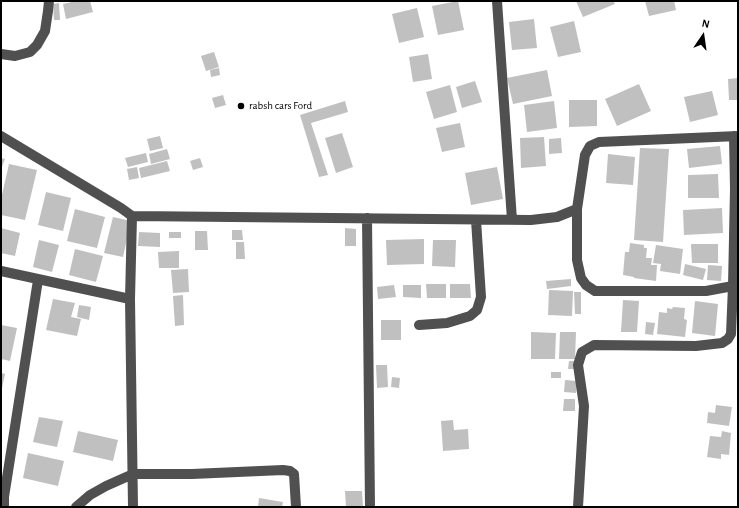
<!DOCTYPE html>
<style>
body{margin:0}
#map{position:relative;width:739px;height:508px;overflow:hidden;background:#fff;font-family:"Alegreya Sans",sans-serif}
canvas{display:block}
.frame{position:absolute;inset:0;border:2px solid #000;pointer-events:none}
.north{position:absolute;left:683px;top:16px;width:40px;height:40px;-webkit-text-stroke:3px #fff;paint-order:stroke;rotate:13deg;font-size:11px;font-weight:700;line-height:16px;text-align:center;color:#000}
.north::after{content:'';display:block;margin:auto;width:14px;height:18px;background:#000;clip-path:polygon(50% 0,100% 100%,50% 72%,0 100%)}
</style>
<div id="map">
<canvas width="739" height="508"></canvas>
<div class="frame"></div>
<div class="north">N</div>
</div>
<script>
const ctx = document.querySelector('canvas').getContext('2d');
ctx.lineJoin = 'round';
function fillPath(path, color) {
  ctx.fillStyle = color;
  ctx.fill(path, 'evenodd');
}
function toPath(rows) {
  const path = new Path2D();
  for (const r of rows) {
    path.moveTo(r[0], r[1]);
    for (let i = 2; i < r.length; i += 2) path.lineTo(r[i], r[i + 1]);
  }
  return path;
}
function trace(path, color, width, dash) {
  ctx.strokeStyle = color;
  ctx.lineWidth = width;
  ctx.lineCap = dash ? 'butt' : 'round';
  ctx.setLineDash(dash || []);
  ctx.stroke(path);
}
function drawText(font, color, halo, rows, align = 'center') {
  ctx.font = font + ' "Alegreya Sans",sans-serif';
  ctx.lineWidth = 4;
  ctx.setLineDash([]);
  ctx.textBaseline = 'middle';
  ctx.strokeStyle = halo;
  ctx.fillStyle = color;
  for (const [text, x, y, turn = 0] of rows) {
    ctx.save();
    ctx.translate(x, y);
    ctx.rotate((+turn || 0) * Math.PI / 180);
    ctx.textAlign = isNaN(turn) ? turn : align;
    if (halo) ctx.strokeText(text, 0, 0);
    ctx.fillText(text, 0, 0);
    ctx.restore();
  }
}
fillPath(toPath([
 [76,1,90,1,93,12,66,19,63,4],
 [458,1,464,30,438,35,432,6],
 [576,1,613,1,615,4,583,17],
 [645,1,674,1,676,10,649,16],
 [59,3,60,20,54,20,53,4],
 [417,8,424,37,399,43,392,14],
 [534,19,537,48,512,50,509,22],
 [574,21,581,52,558,57,550,27],
 [214,52,219,67,206,71,201,56],
 [428,54,432,79,413,82,409,57],
 [219,68,220,75,211,77,210,70],
 [547,70,552,96,513,104,507,78],
 [738,78,738,100,729,100,728,79],
 [475,81,482,102,462,108,456,87],
 [639,84,651,111,617,126,605,99],
 [450,85,457,112,434,119,426,92],
 [712,91,718,115,690,122,684,97],
 [223,95,226,105,215,108,212,98],
 [569,100,597,100,597,126,569,127],
 [345,101,348,112,311,123,328,175,319,177,300,115],
 [554,101,557,128,527,132,524,105],
 [460,123,465,147,442,152,436,128],
 [342,133,353,167,336,173,325,138],
 [160,136,163,148,150,151,147,139],
 [544,137,546,166,521,168,520,138],
 [561,138,562,153,549,154,549,139],
 [720,146,722,164,689,168,687,149],
 [640,148,669,149,663,242,634,240],
 [167,149,170,159,151,164,149,154],
 [146,153,148,162,128,167,125,158],
 [608,154,635,157,633,185,606,183],
 [1,158,5,159,1,169],
 [200,158,203,167,193,170,190,161],
 [167,161,170,171,141,178,139,168],
 [9,164,37,170,25,220,1,215,1,199],
 [137,167,139,178,129,180,127,169],
 [497,167,503,199,471,205,465,173],
 [718,174,719,198,688,198,688,175],
 [46,192,71,198,63,231,38,225],
 [722,208,723,233,684,235,683,210],
 [75,209,105,217,97,248,67,241],
 [113,217,131,221,123,257,104,253],
 [1,228,20,233,15,256,1,253],
 [345,228,356,229,356,246,345,246],
 [232,230,242,230,243,240,232,240],
 [195,231,207,231,208,250,195,250],
 [139,232,160,233,160,247,138,246],
 [169,232,181,232,181,238,169,238],
 [424,239,424,264,387,265,386,240],
 [39,240,59,245,52,272,33,267],
 [433,240,456,240,455,267,432,266],
 [236,242,244,242,245,259,236,259],
 [630,243,644,245,644,248,647,248,646,258,652,258,651,265,657,265,656,281,634,278,634,277,623,275,625,252,629,252],
 [691,244,718,244,718,263,692,263],
 [656,245,683,249,680,274,660,271,661,264,653,263],
 [75,249,103,256,96,282,69,275],
 [179,251,179,268,159,268,158,252],
 [685,264,706,269,703,280,683,275],
 [708,265,722,266,721,281,707,280],
 [188,269,189,292,173,293,171,270],
 [571,279,571,286,547,289,546,281],
 [426,284,446,284,446,298,427,298],
 [450,284,470,284,471,298,450,298],
 [394,285,396,297,378,299,377,287],
 [403,285,421,285,421,298,403,297],
 [549,290,573,291,572,316,548,315],
 [574,292,581,292,581,314,575,314],
 [183,295,184,325,175,326,173,296],
 [53,299,75,303,71,317,81,319,77,336,46,330],
 [623,300,639,301,637,332,621,332],
 [695,301,718,304,715,336,692,333],
 [79,305,91,307,89,320,77,317],
 [673,307,685,308,684,319,687,320,685,337,657,334,659,312,667,313,667,308,672,309],
 [381,320,401,320,401,340,381,340],
 [646,322,655,323,653,335,645,334],
 [1,325,17,328,10,361,1,359],
 [531,332,556,333,555,359,531,359],
 [560,332,576,332,575,359,559,359],
 [569,361,575,361,575,369,568,369],
 [376,365,387,365,388,387,377,388],
 [551,372,561,372,561,378,551,378],
 [1,373,5,374,2,388,1,388],
 [392,377,400,378,399,388,391,387],
 [565,380,577,381,576,393,564,392],
 [564,399,575,399,575,411,563,411],
 [716,405,732,407,729,426,707,423,708,412,715,413],
 [39,417,63,421,57,447,33,442],
 [453,420,454,430,468,429,469,449,443,451,441,421],
 [78,431,118,440,113,461,73,452],
 [722,431,731,433,729,455,721,454,721,459,707,457,710,436,721,437],
 [28,453,64,461,58,486,23,478],
 [345,491,362,491,363,507,346,507],
 [259,498,283,502,282,507,258,507]
]), '#c0c0c0');
trace(toPath([
 [497,1,512,220],
 [1,54,15,56,30,52,37,45,45,31,48,11,49,1],
 [1,136,121,208,132,216,531,220,557,217,577,209,585,155,590,146,599,142,738,136],
 [577,209,577,260,581,278,586,285,595,291,706,291,733,286,735,189,734,136],
 [132,216,130,299,133,507],
 [367,218,370,507],
 [1,271,130,299],
 [419,325,447,323,470,316,477,310,481,297,476,220],
 [4,507,4,497,38,280],
 [76,507,90,495,106,486,133,474,192,474,283,470,290,471,294,474,296,507],
 [578,507,584,406,578,365,582,352,594,345,696,346,722,343,728,339,731,334,733,286]
]), '#505050', 10);
for (const [x, y, r, color] of [
 [241,106,4,"#000"]
]) {
  const dot = new Path2D();
  dot.arc(x, y, r, 0, 2 * Math.PI);
  ctx.fillStyle = color;
  ctx.fill(dot);
  trace(dot, '#fff', 1.5);
}
drawText('11px', '#000', '#fff', [
 ["rabsh cars Ford",249,106]
], 'left');
</script>
